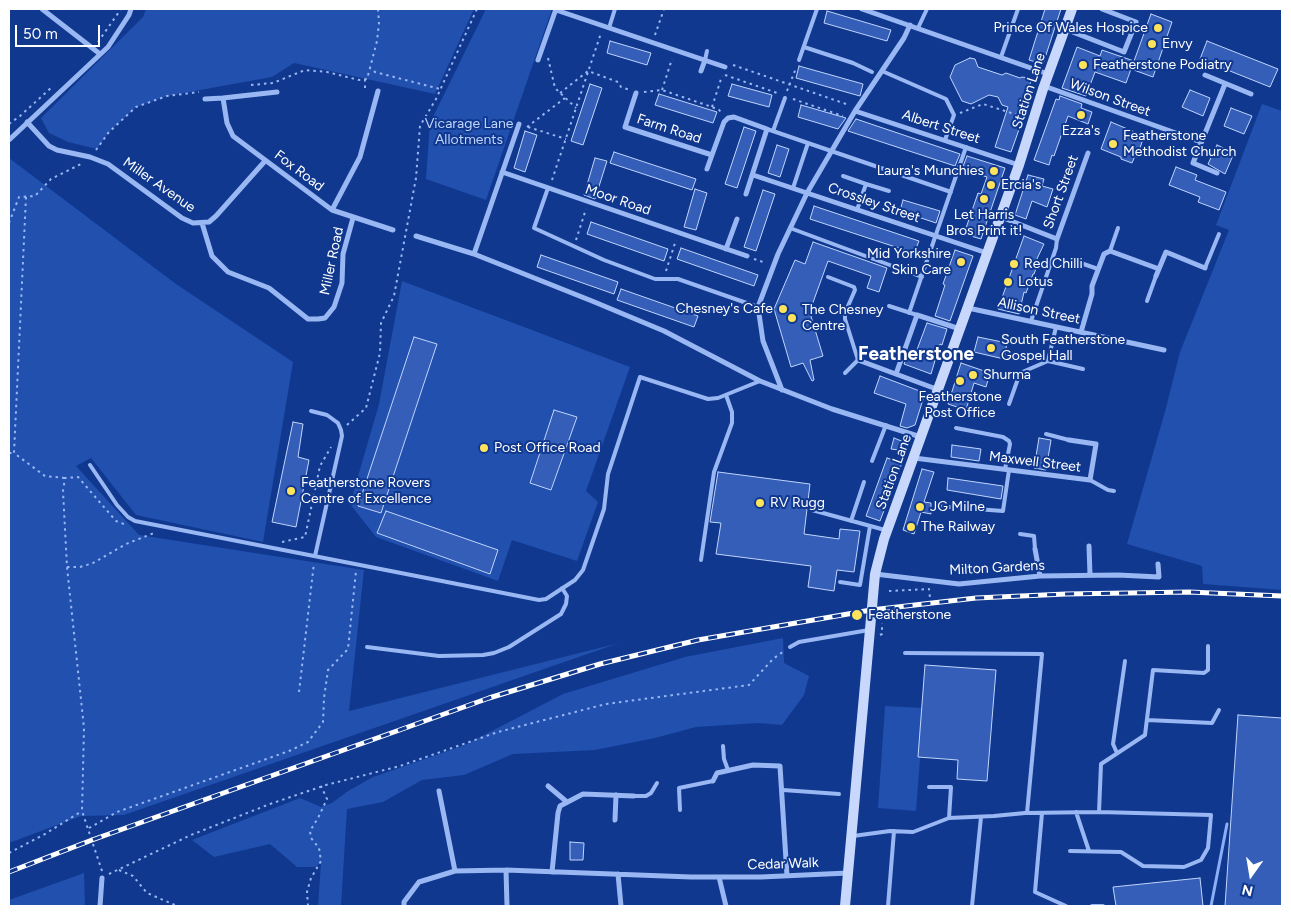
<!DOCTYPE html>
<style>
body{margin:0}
#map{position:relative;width:1291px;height:915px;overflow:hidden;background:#10388f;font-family:Figtree,sans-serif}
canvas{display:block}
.frame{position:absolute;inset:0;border:10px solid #fff;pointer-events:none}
.north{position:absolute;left:1226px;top:850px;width:50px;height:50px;-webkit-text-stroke:4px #10388f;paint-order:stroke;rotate:193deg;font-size:14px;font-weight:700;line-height:20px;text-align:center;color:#fff}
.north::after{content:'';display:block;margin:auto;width:18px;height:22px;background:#fff;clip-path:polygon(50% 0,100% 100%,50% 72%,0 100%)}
.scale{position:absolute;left:15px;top:25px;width:85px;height:22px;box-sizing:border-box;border:2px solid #fff;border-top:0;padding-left:6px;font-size:15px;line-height:18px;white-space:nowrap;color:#fff;-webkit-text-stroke:4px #10388f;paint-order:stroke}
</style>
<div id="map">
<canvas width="1291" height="915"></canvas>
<div class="frame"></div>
<div class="north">N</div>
<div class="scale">50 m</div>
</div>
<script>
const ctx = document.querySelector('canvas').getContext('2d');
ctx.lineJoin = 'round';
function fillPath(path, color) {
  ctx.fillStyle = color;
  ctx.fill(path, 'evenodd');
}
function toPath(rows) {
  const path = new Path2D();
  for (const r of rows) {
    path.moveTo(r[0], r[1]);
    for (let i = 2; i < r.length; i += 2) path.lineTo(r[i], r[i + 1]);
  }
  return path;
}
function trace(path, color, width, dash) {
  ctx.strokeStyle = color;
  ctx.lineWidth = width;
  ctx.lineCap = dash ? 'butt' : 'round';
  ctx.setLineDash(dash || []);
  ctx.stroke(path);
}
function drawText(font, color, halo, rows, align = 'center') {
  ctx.font = font + ' Figtree,sans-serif';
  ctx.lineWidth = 4;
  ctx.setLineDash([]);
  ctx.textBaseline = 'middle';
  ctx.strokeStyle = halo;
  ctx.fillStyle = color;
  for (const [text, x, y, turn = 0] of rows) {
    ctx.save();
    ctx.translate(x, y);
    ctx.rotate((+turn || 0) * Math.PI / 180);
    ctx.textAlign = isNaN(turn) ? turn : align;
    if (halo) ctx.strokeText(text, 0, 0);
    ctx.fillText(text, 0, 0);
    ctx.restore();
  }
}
fillPath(toPath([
 [146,9,474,9,435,94,294,63,272,77,167,96,136,107,109,132,97,149,68,142,49,133,41,118,143,17],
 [486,9,552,9,486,200,426,179,430,123],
 [1262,104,1282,111,1282,590,1203,584,1202,566,1127,544,1166,408,1180,352,1229,230,1216,225],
 [9,158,176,284,293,362,263,542,136,515,91,458,76,466,139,535,364,570,349,711,619,643,124,815,81,816,9,843],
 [402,281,630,367,586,491,598,502,577,561,512,540,498,581,376,537,350,504,379,404],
 [783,638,784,663,809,676,804,695,782,725,758,723,696,727,655,738,595,750,513,754,464,775,422,780,383,802,347,809,341,906,318,906,321,863,315,867,297,867,270,844,214,857,192,840,300,798,321,807,332,803,348,791,373,777,465,745,563,694,685,657],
 [885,706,924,708,916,811,878,808],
 [84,873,85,906,9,906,9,900]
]), '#2150af');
trace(toPath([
 [1211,906,1227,824]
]), '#8aaff7', 3);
const building = toPath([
 [1045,9,1061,9,1043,64,1029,60,1045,9],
 [827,11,891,30,887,41,824,23,827,11],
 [1151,14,1172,22,1153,77,1131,69,1126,83,1095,72,1086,96,1062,88,1077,47,1100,56,1102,50,1134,61,1151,14],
 [610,41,651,53,647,65,607,53,610,41],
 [1207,41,1278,69,1270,87,1200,59,1207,41],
 [970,58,975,59,978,67,1002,75,1006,73,1020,78,1022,77,1029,78,1031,81,1029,87,1026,90,1017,119,1022,121,1011,152,995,147,1008,107,1002,105,998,97,989,95,971,104,962,101,950,77,955,65,970,58],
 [799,66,863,84,860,96,796,78,799,66],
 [590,84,602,88,583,145,571,141,590,84],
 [732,84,772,95,769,107,728,96,732,84],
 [1190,90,1210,98,1203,116,1182,107,1190,90],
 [659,94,717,112,713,123,655,105,659,94],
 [1060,96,1082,104,1081,108,1092,112,1088,124,1068,116,1054,156,1052,155,1049,165,1034,160,1056,99,1059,100,1060,96],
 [801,105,846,118,838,129,798,117,801,105],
 [1231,108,1252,116,1244,134,1224,126,1231,108],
 [856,119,960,154,955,166,848,131,856,119],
 [1111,122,1144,136,1137,157,1135,156,1132,163,1121,159,1121,157,1101,149,1111,122],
 [744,127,756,131,737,188,725,184,744,127],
 [525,131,537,135,525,172,514,168,525,131],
 [777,145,789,149,780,177,768,173,777,145],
 [1217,145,1234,153,1225,174,1208,164,1217,145],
 [614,152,696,179,692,190,610,163,614,152],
 [967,156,1005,168,981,239,964,234,978,193,981,194,987,177,962,169,967,156],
 [595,158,607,161,595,199,584,195,595,158],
 [1176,167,1197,175,1195,180,1226,192,1219,210,1198,202,1200,197,1169,185,1176,167],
 [1028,175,1044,179,1042,186,1053,189,1047,207,1032,201,1026,219,1015,215,1028,175],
 [695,189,707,193,696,230,684,227,695,189],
 [763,190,775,194,756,251,744,247,763,190],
 [903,200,940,211,936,223,900,211,903,200],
 [814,206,919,241,914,253,810,219,814,206],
 [591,222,668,249,664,261,587,234,591,222],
 [1024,236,1044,244,1034,265,1037,266,1034,274,1033,274,1026,293,1024,292,1019,314,998,309,1024,236],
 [813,242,887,268,879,292,867,288,871,276,828,261,811,308,819,311,810,313,823,356,810,360,814,380,812,381,803,363,791,367,774,309,795,260,805,264,813,242],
 [681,248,758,275,754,286,677,259,681,248],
 [955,250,973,256,950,321,935,316,945,285,943,284,955,250],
 [541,255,618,282,614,294,537,267,541,255],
 [621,289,698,316,694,327,617,300,621,289],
 [927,323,947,329,942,345,940,344,931,374,904,364,908,353,915,355,927,323],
 [414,337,437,344,381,513,358,506,414,337],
 [978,337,1007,343,1004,359,974,352,978,337],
 [961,363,990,373,986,387,974,383,966,410,948,404,961,363],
 [880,376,925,393,915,425,907,428,900,426,906,404,874,393,880,376],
 [554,410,577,417,551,490,530,483,554,410],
 [293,422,303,424,298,457,309,460,296,527,272,522,293,422],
 [894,438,909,444,906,451,891,449,894,438],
 [1039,438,1051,440,1046,470,1034,468,1039,438],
 [952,445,981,449,979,461,951,457,952,445],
 [887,458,902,463,880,521,866,516,887,458],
 [922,469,934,472,924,502,931,503,931,514,921,512,914,534,903,530,922,469],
 [718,472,810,484,804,534,839,539,840,529,860,531,854,572,837,570,834,591,808,587,811,566,716,554,721,523,710,522,718,472],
 [948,478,1003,486,1001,499,947,490,948,478],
 [386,511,498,550,490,574,377,533,386,511],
 [925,665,996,670,987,781,957,779,958,760,918,757,925,665],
 [1238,715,1282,718,1282,906,1225,906,1238,715],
 [570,842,584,843,583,860,570,860,570,842],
 [1200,878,1203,906,1116,906,1113,887,1200,878]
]);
fillPath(building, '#345eb7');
trace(building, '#c0d5fd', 1);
trace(toPath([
 [378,9,379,23,377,41,370,68,375,72,440,89],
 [655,35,664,9],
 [98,42,121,9],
 [548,58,555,88,576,108],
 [733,65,849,105],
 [725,75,780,94],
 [365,79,365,88],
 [251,85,273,83,305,70,327,72,359,80,367,79,370,68],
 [662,90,672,59],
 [787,91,796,68],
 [644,92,662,90,712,107,719,110,722,113],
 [560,93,588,71,618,82,621,87,630,90],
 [793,99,843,116],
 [712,107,722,76],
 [960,113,983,104,1024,117],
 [9,124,20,116,52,87],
 [527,127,565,98],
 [528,127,566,139],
 [96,150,109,132,136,107,167,96,199,92],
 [552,180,601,33],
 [26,197,14,453,45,476,65,478],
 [9,223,19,197,35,196,51,179,81,164],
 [576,240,586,209],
 [754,259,766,263],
 [666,271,676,240],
 [347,425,366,408,380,353,381,323,394,296,416,178,420,126,436,99,477,9],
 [9,453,14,453],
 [282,542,305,537,320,466,331,447],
 [67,567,80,567,93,563,126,544,154,533],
 [889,591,929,589,930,598],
 [880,635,882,634,882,623],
 [299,692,314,563],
 [89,828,117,812,289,751,308,742,323,722,324,698,328,670,348,649,356,571],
 [9,853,45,834,82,811],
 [119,870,133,876,147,893,177,906],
 [102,871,82,811,84,728,67,567,63,491,65,478,78,477,116,521,124,524],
 [109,874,191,835,270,804,326,785,400,766,498,732,606,704,749,685,773,659,784,651],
 [308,906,307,892,311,878,321,861,319,848,311,838,310,831,318,818,327,799,321,786]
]), '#99b7f3', 2, [2.5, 4]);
trace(toPath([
 [609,28,615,9],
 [918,28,927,9],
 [804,47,853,63,872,72],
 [1001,57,1018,9],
 [705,60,707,51],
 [799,60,817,9],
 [882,71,946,99,954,115,945,140],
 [767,129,951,192],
 [773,131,785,98],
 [843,176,866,184],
 [548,188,534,228,604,260,655,279,678,279,758,307],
 [793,188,808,143],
 [857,210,866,184,889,191],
 [790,228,922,277],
 [1110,251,1118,228],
 [1072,260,1098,269],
 [1205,268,1219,234],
 [828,277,854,287,855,290,845,313,845,319,858,360,845,373],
 [1147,301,1156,276],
 [889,306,917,315],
 [909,313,966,147],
 [1031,321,1056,248,1057,239],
 [1048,361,1083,369],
 [1009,404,1020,373,1048,361,1056,327],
 [311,411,327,415,338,423,341,430,342,436,315,556],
 [956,428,1003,437,1009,441,1010,444,1005,469],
 [1046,434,1069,440],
 [872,461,886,425],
 [90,465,117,505,128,517,135,521,539,600,546,599,575,580,583,570,604,509,608,474,640,377,708,399,718,398,760,381],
 [1090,480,1108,490,1114,491],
 [935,506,1003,511,1009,470],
 [812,510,885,530],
 [851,521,864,482],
 [1020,534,1034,536,1035,549],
 [701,560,714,472,732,423,732,412,726,395],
 [840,582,860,585,870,526],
 [367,647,439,656,483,655,494,653,509,647,561,614,566,604,567,596,562,588],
 [790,647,799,642,869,630],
 [905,653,1042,654,1027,813],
 [1147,720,1212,723,1219,710],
 [723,746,724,759,728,770],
 [1117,753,1113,744,1125,661],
 [929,787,951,787,949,818],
 [783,790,839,794],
 [634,796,646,796,651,793,657,783],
 [680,810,679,788,713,781],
 [1076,812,1089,851],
 [1099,812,1101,764,1145,735,1153,670,1204,673,1208,670,1208,646],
 [1042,813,1035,892,1066,906],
 [853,836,890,831,913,832,949,818,994,816,1025,813,1099,812,1211,815,1208,848,1201,860,1184,867,1143,866,1121,852,1070,851],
 [888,906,894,831],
 [972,906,981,817],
 [1092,906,1103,906]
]), '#99b7f3', 4);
trace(toPath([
 [42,9,100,54],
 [862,9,1048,74],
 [556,10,725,67],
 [1065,29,1124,52,1136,22,1102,9],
 [538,60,556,9],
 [701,71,705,60],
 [1205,75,1251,94],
 [1044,86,1201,142],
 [636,93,625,127,712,155,724,122,728,118,734,117,767,129,746,194],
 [223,98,277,92],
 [205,99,223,98,227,123,233,136,332,210,393,230],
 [855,111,1019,165],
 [27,122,49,146,57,150,90,157,108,164,182,218,193,223,209,222,216,216,265,161],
 [9,140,108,47,129,15,131,9],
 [707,169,712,155],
 [502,172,747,256],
 [1217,173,1193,163,1225,84],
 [753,175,987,253],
 [332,210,360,157,378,91],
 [1001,217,1057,239,1088,153],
 [202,223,212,256,228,272,269,288,308,319,318,319,325,318,334,307,342,283,343,254,353,218],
 [416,236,474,254,592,301,664,331,760,381,832,409,921,437],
 [726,249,737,219],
 [474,254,519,124],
 [1156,276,1166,252,1205,268],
 [968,308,1164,350],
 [1081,332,1092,294,1092,286,1104,254,1110,251,1159,269],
 [858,360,939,390],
 [896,374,917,315,960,329],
 [782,390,763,341,758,307,778,254,807,193,855,111,904,38,910,25],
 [914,458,1090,480,1096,444,1069,440],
 [1089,546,1090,575],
 [1035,549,1040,576],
 [875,574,959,584,1040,576,1118,575,1159,577,1158,564],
 [713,781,717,773,753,765,780,766,787,876],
 [548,786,567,802],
 [439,791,455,871],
 [615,820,616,795],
 [506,870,507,906],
 [552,872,558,813,560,806,583,794,634,796],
 [618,874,621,906],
 [719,877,726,906],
 [100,906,102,878],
 [404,906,404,902,419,882,455,871,506,870,691,877,761,877,848,873]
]), '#99b7f3', 5);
trace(toPath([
 [845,906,875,574,884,539,1019,165,1043,89,1072,9]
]), '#c8d8fd', 10);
const rail = toPath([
 [9,872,92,840,489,698,600,664,698,640,871,610,976,598,1066,594,1189,592,1282,596]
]);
trace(rail, '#fff', 5);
trace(rail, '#10388f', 3, [9]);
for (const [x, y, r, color] of [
 [1158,28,5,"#ffe45b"],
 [1152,44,5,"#ffe45b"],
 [1083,65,5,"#ffe45b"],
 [1081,115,5,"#ffe45b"],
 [1113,144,5,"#ffe45b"],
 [994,171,5,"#ffe45b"],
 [991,185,5,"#ffe45b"],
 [984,199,5,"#ffe45b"],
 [961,262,5,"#ffe45b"],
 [1014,264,5,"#ffe45b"],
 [1008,282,5,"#ffe45b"],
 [783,309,5,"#ffe45b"],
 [792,318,5,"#ffe45b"],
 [991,348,5,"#ffe45b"],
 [973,375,5,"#ffe45b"],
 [960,381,5,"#ffe45b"],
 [484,448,5,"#ffe45b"],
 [291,491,5,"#ffe45b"],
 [760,503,5,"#ffe45b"],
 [920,507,5,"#ffe45b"],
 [911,527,5,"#ffe45b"],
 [857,615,6,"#ffe45b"]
]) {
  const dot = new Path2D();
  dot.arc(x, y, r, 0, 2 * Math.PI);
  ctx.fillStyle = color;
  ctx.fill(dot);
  trace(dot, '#10388f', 2);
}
drawText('14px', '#fff', '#10388f', [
 ["Prince Of Wales Hospice",1148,28,"right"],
 ["Envy",1162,44],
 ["Featherstone Podiatry",1093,65],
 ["Ezza's",1081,131,"center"],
 ["Featherstone",1123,136],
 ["Methodist Church",1123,152],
 ["Laura's Munchies",984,171,"right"],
 ["Ercia's",1001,185],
 ["Let Harris",984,215,"center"],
 ["Bros Print it!",984,231,"center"],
 ["Mid Yorkshire",951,254,"right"],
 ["Skin Care",951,270,"right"],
 ["Red Chilli",1024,264],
 ["Lotus",1018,282],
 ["Chesney's Cafe",773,309,"right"],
 ["The Chesney",802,310],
 ["Centre",802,326],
 ["South Featherstone",1001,340],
 ["Gospel Hall",1001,356],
 ["Shurma",983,375],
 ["Featherstone",960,397,"center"],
 ["Post Office",960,413,"center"],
 ["Post Office Road",494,448],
 ["Featherstone Rovers",301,483],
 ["Centre of Excellence",301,499],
 ["RV Rugg",770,503],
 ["JG Milne",930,507],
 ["The Railway",921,527],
 ["Featherstone",868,615]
], 'left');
drawText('14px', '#fff', '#10388f', [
 ["Station Lane",1029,91,-72],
 ["Wilson Street",1110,98,20],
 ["Albert Street",941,127,18],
 ["Farm Road",669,129,18],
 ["Fox Road",299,171,37],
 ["Miller Avenue",159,185,35],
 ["Short Street",1061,192,-70],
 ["Moor Road",618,200,19],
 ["Crossley Street",874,203,19],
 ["Miller Road",332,261,-78],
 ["Allison Street",1039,311,12],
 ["Maxwell Street",1035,462,7],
 ["Station Lane",894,472,-70],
 ["Milton Gardens",997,568,-3],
 ["Cedar Walk",783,864,-2]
]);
drawText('14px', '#c0d5fd', '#10388f', [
 ["Vicarage Lane",469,124],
 ["Allotments",469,140]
]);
drawText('bold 19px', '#fff', '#10388f', [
 ["Featherstone",916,354]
]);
</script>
